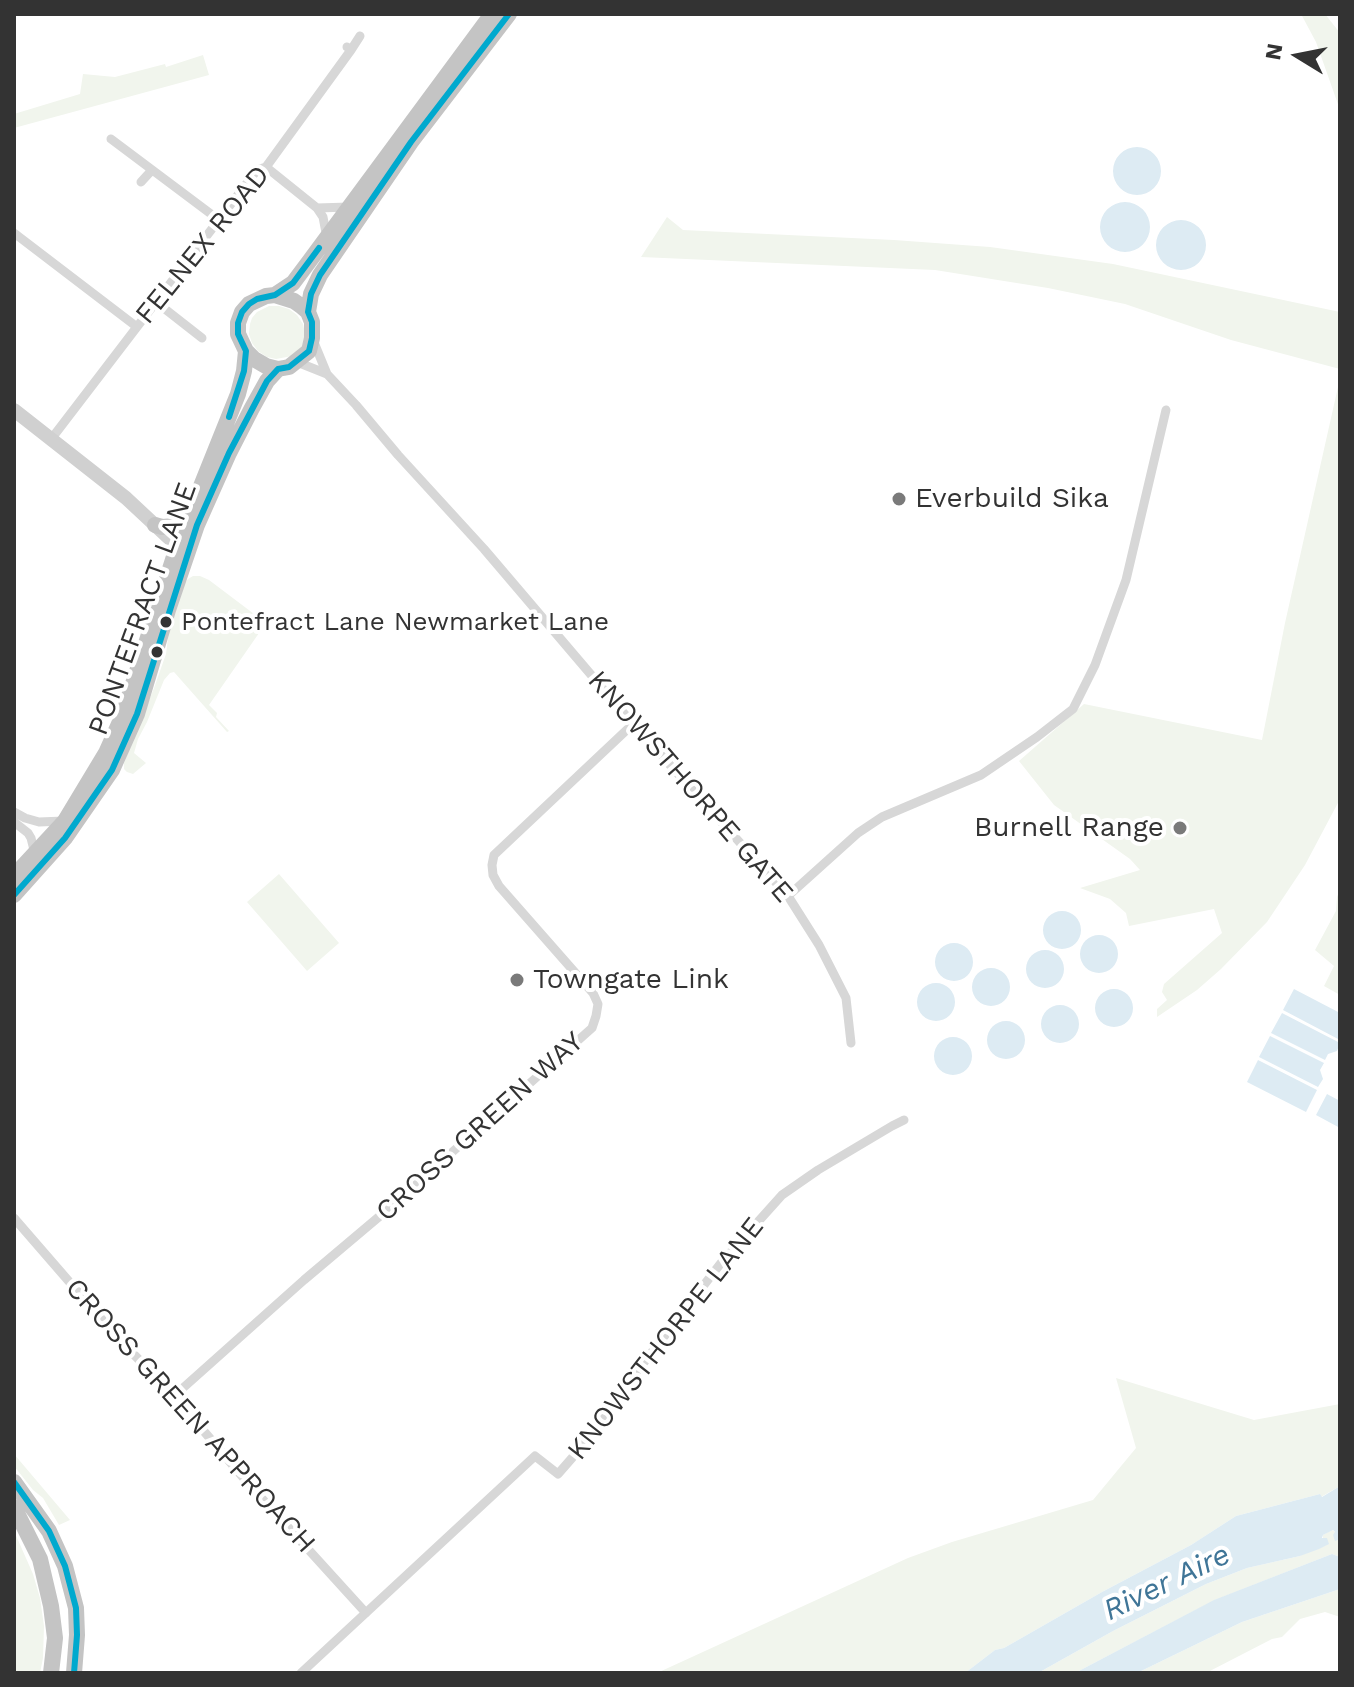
<!DOCTYPE html>
<style>
body{margin:0}
#map{position:relative;width:1354px;height:1687px;overflow:hidden;background:#fff;font-family:"Work Sans",sans-serif}
canvas{display:block}
.frame{position:absolute;inset:0;border:16px solid #333;pointer-events:none}
.north{position:absolute;left:1258px;top:16px;width:80px;height:80px;-webkit-text-stroke:6px #fff;paint-order:stroke;rotate:280deg;font-size:22px;font-weight:700;line-height:32px;text-align:center;color:#333}
.north::after{content:'';display:block;margin:auto;width:28px;height:36px;background:#333;clip-path:polygon(50% 0,100% 100%,50% 72%,0 100%)}
</style>
<div id="map">
<canvas width="1354" height="1687"></canvas>
<div class="frame"></div>
<div class="north">N</div>
</div>
<script>
const ctx = document.querySelector('canvas').getContext('2d');
ctx.lineJoin = 'round';
function fillPath(path, color) {
  ctx.fillStyle = color;
  ctx.fill(path, 'evenodd');
}
function toPath(rows) {
  const path = new Path2D();
  for (const r of rows) {
    if (r.length === 3) {
      path.moveTo(r[0] + r[2], r[1]);
      path.arc(r[0], r[1], r[2], 0, 2 * Math.PI);
      continue;
    }
    path.moveTo(r[0], r[1]);
    for (let i = 2; i < r.length; i += 2) path.lineTo(r[i], r[i + 1]);
  }
  return path;
}
function trace(path, color, width, dash) {
  ctx.strokeStyle = color;
  ctx.lineWidth = width;
  ctx.lineCap = dash ? 'butt' : 'round';
  ctx.setLineDash(dash || []);
  ctx.stroke(path);
}
function drawText(font, color, halo, rows, align = 'center') {
  ctx.font = font + ' "Work Sans",sans-serif';
  ctx.lineWidth = 8;
  ctx.setLineDash([]);
  ctx.textBaseline = 'middle';
  ctx.strokeStyle = halo;
  ctx.fillStyle = color;
  for (const [text, x, y, turn = 0] of rows) {
    ctx.save();
    ctx.translate(x, y);
    ctx.rotate((+turn || 0) * Math.PI / 180);
    ctx.textAlign = isNaN(turn) ? turn : align;
    if (halo) ctx.strokeText(text, 0, 0);
    ctx.fillText(text, 0, 0);
    ctx.restore();
  }
}
fillPath(toPath([
 [1301,14,1325,14,1340,33,1340,110,1316,42],
 [203,55,209,75,14,128,14,114,80,94,83,74,115,77,165,64,166,67],
 [667,217,683,230,894,240,990,247,1113,264,1340,312,1340,369,1231,340,1125,304,1048,288,935,270,641,257],
 [269,306,279,306,289,309,297,315,303,324,305,334,302,347,292,356,276,359,267,357,258,351,252,343,249,334,250,324,252,318,257,312],
 [1340,378,1340,799,1305,865,1267,922,1221,969,1197,990,1157,1017,1157,1009,1167,1000,1162,992,1164,984,1222,933,1214,909,1129,926,1126,913,1110,899,1080,888,1140,870,1130,859,1054,805,1019,761,1084,704,1262,740,1285,623],
 [193,576,200,576,209,580,266,623,209,705,217,713,216,717,229,731,227,732,174,672,170,673,164,680,147,722,138,739,134,753,146,763,133,774,127,772,124,769,124,763,154,688,166,654,169,630,183,585,188,579],
 [279,874,339,943,307,971,247,902],
 [1340,889,1340,995,1324,986,1334,966,1315,950,1336,911,1337,897],
 [1116,1378,1254,1420,1340,1404,1340,1486,1321,1497,1320,1494,1236,1516,1191,1545,1102,1592,1004,1648,995,1650,965,1673,657,1673,908,1558,952,1542,1093,1500,1136,1448],
 [14,1454,70,1520,59,1525,43,1498,33,1490,14,1466],
 [1332,1530,1335,1532,1335,1540,1340,1539,1340,1557,1332,1554,1215,1600,1075,1673,1038,1673,1113,1631,1206,1584,1247,1568,1300,1556,1323,1539,1323,1535],
 [14,1531,33,1574,40,1598,44,1626,43,1658,40,1673,14,1673],
 [1340,1589,1340,1617,1325,1612,1300,1619,1282,1637,1272,1639,1206,1673,1137,1673,1242,1622]
]), '#f1f5ed');
fillPath(toPath([
 [1137,171,24],
 [1125,227,25],
 [1181,245,25],
 [1062,930,19],
 [1099,954,19],
 [954,962,19],
 [1045,969,19],
 [991,987,19],
 [936,1002,19],
 [1114,1008,19],
 [1294,989,1340,1013,1340,1040,1283,1010],
 [1060,1024,19],
 [1282,1013,1340,1043,1337,1051,1328,1054,1325,1060,1271,1033],
 [1006,1040,19],
 [1270,1036,1324,1063,1320,1070,1323,1079,1318,1087,1259,1057],
 [953,1056,19],
 [1258,1060,1317,1090,1306,1112,1247,1082],
 [1327,1094,1340,1101,1340,1128,1316,1115],
 [1340,1486,1340,1539,1335,1541,1333,1535,1335,1532,1333,1530,1323,1535,1322,1538,1327,1538,1329,1544,1319,1549,1300,1556,1247,1568,1206,1584,1113,1631,1038,1673,965,1673,995,1650,1004,1648,1102,1592,1191,1545,1236,1516,1320,1494,1322,1497],
 [1332,1554,1340,1557,1340,1589,1242,1622,1137,1673,1075,1673,1214,1600]
]), '#ddebf3');
trace(toPath([
 [347,47,351,50,360,36],
 [111,139,219,220],
 [266,167,317,208,323,217,327,238],
 [141,182,152,170],
 [317,208,349,207],
 [14,233,137,327],
 [156,302,202,338],
 [313,340,327,374,356,405,398,455,484,549,633,724,788,896,819,945,846,998,851,1043],
 [297,362,327,374],
 [52,438,257,170,266,167,351,50],
 [14,812,25,818,39,822,64,821],
 [14,822,28,833,31,838,35,854],
 [788,896,858,833,882,817,981,775,1037,737,1073,709,1095,665,1126,580,1166,410],
 [14,1218,118,1338,174,1396,247,1482,366,1613],
 [174,1396,304,1280,387,1210,592,1028,596,1016,598,1004,593,993,499,886,493,875,492,865,494,855,633,724],
 [301,1673,535,1456,558,1474,572,1458,635,1374,721,1263,782,1195,818,1170,892,1126,904,1120]
]), '#d7d7d7', 9);
trace(toPath([
 [14,410,126,498,171,540,175,554]
]), '#d0d0d0', 14);
trace(toPath([
 [275,295,293,283,311,259,492,14],
 [275,295,294,301,301,306,308,312,312,322,312,338,309,351,289,367,278,369,266,366,254,359,246,351,238,334,238,323,242,312,249,304,266,296,275,295],
 [308,312,311,294,320,275,411,142,509,14],
 [155,525,162,527,175,526,187,521],
 [14,876,65,821,106,753,123,715,179,541,238,394,244,371,246,351],
 [14,895,65,838,112,770,137,714,168,610,197,525,229,453,252,408,267,381,278,369],
 [14,1482,49,1531,65,1566,76,1608,77,1635,74,1673],
 [14,1507,40,1559,51,1606,55,1638,51,1673]
]), '#c4c4c4', 16);
trace(toPath([
 [229,417,244,371,246,351,238,334,238,323,242,312,249,304,257,299,275,295,293,283,319,248],
 [14,895,65,838,112,770,137,714,197,525,229,453,267,381,278,369,289,367,309,351,312,338,312,322,308,312,311,294,320,275,411,142,509,14],
 [14,1482,49,1531,65,1566,76,1608,77,1635,74,1673]
]), '#00a9ce', 6);
for (const [x, y, r, color] of [
 [899,499,8,"#7a7a7a"],
 [166,622,7,"#333"],
 [157,652,7,"#333"],
 [1180,828,8,"#7a7a7a"],
 [517,980,8,"#7a7a7a"]
]) {
  const dot = new Path2D();
  dot.arc(x, y, r, 0, 2 * Math.PI);
  ctx.fillStyle = color;
  ctx.fill(dot);
  trace(dot, '#fff', 3);
}
drawText('26px', '#333', '#fff', [
 ["Pontefract Lane Newmarket Lane",181,622]
], 'left');
drawText('28px', '#333', '#fff', [
 ["FELNEX ROAD",203,245,-51],
 ["PONTEFRACT LANE",143,609,-70],
 ["KNOWSTHORPE GATE",690,787,49],
 ["CROSS GREEN WAY",480,1127,-42],
 ["KNOWSTHORPE LANE",666,1339,-52],
 ["CROSS GREEN APPROACH",190,1416,48]
]);
drawText('28px', '#333', '#fff', [
 ["Everbuild Sika",915,499],
 ["Burnell Range",1164,828,"right"],
 ["Towngate Link",533,980]
], 'left');
drawText('italic 30px', '#3f7597', '#fff', [
 ["River Aire",1167,1583,-26]
]);
</script>
